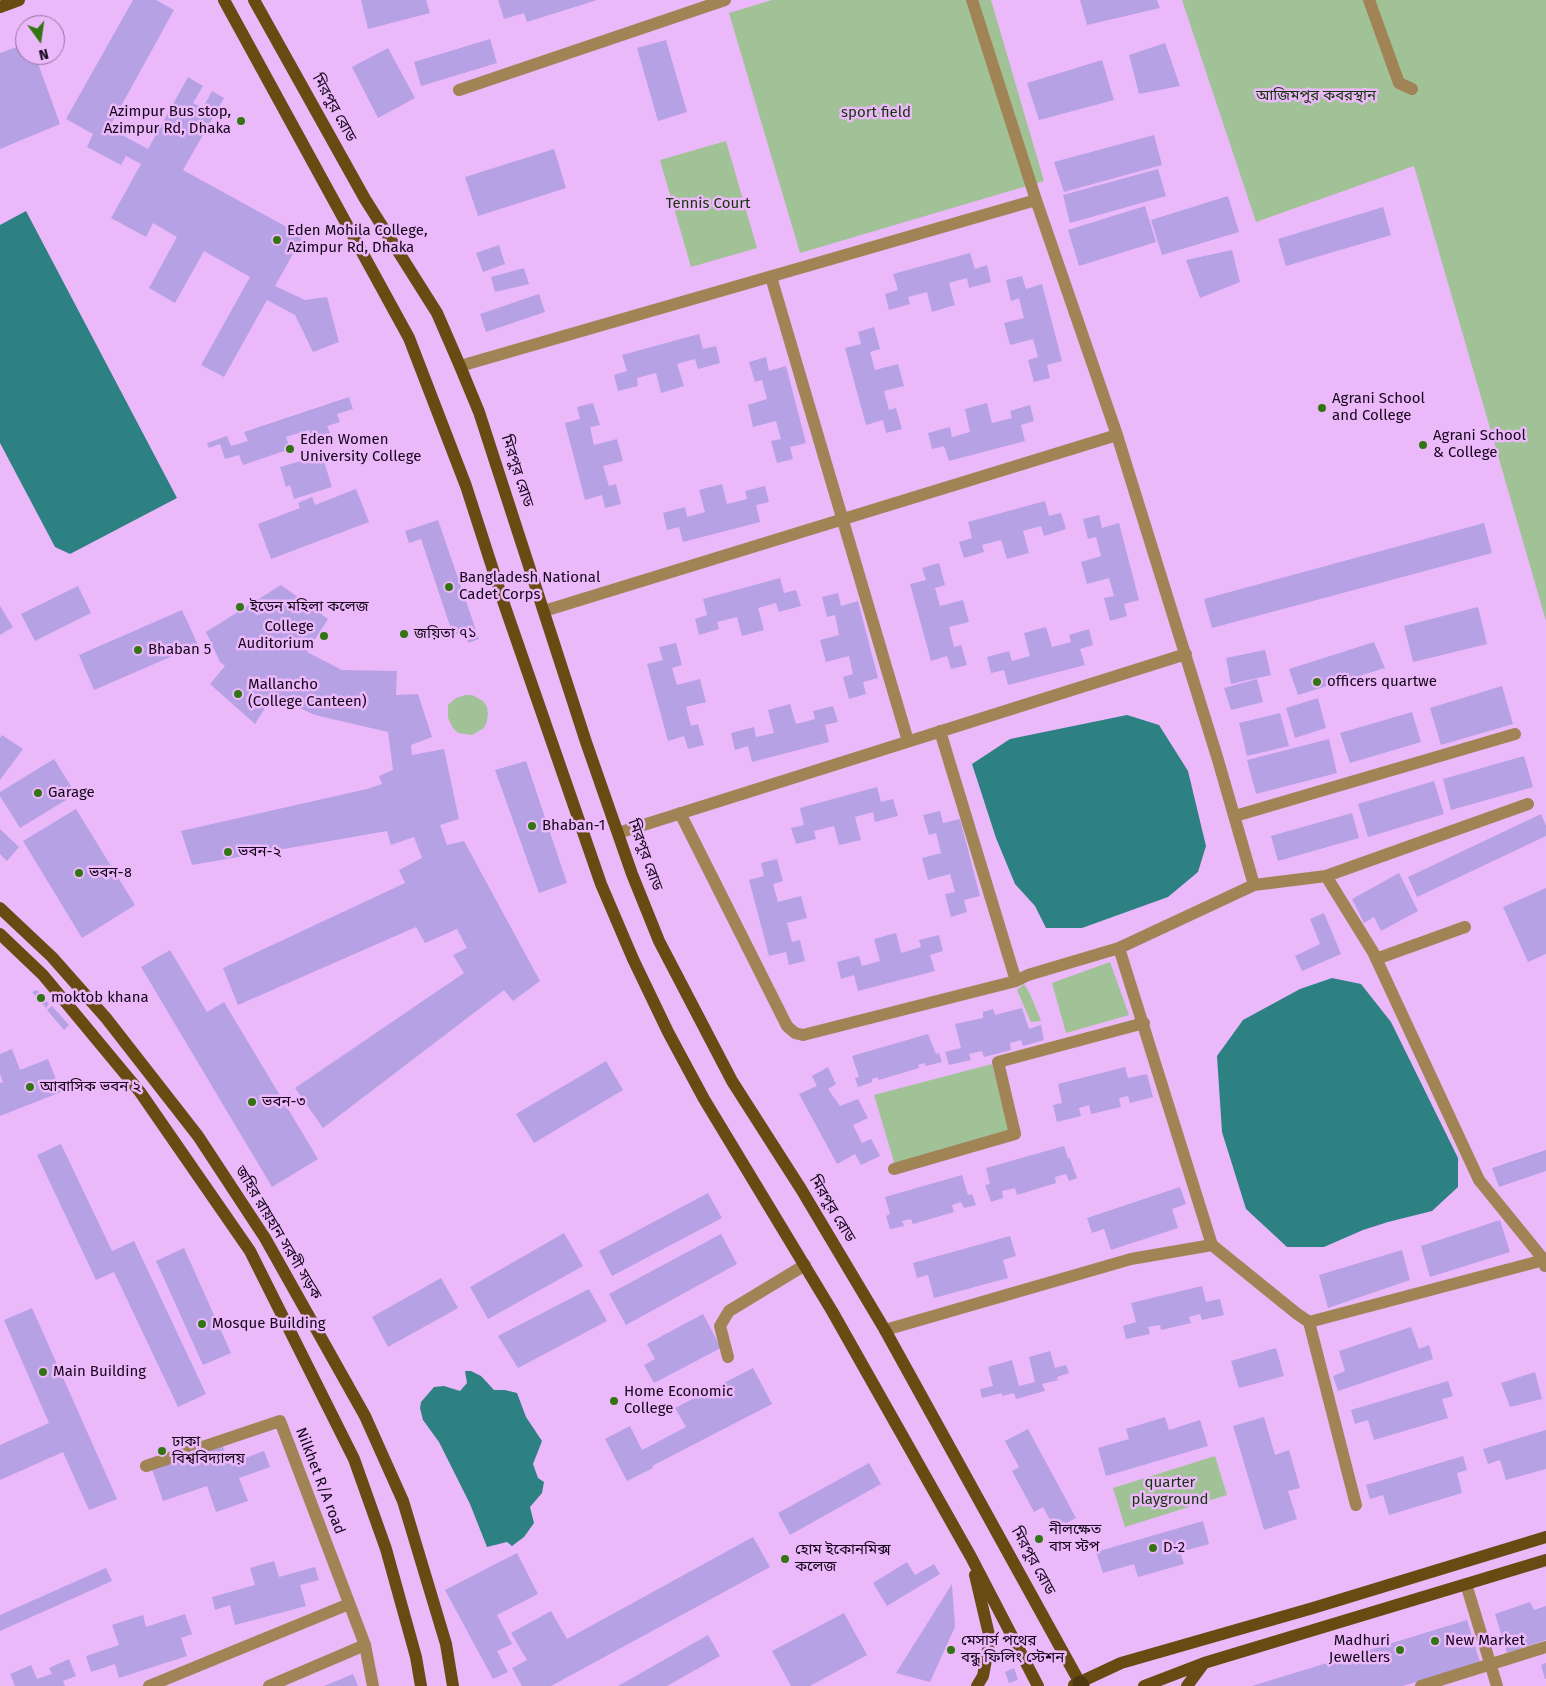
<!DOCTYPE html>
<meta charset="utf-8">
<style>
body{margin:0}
#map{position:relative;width:1546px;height:1686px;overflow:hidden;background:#ebb9fa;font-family:"Fira Sans",sans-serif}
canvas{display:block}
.north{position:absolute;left:15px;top:15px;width:50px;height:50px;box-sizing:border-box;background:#ebb9fa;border:1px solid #9571a0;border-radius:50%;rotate:166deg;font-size:14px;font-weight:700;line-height:20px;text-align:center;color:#15041a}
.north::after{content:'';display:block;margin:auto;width:18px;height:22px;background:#327411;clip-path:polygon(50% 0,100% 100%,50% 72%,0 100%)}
</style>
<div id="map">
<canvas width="1546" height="1686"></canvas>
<div class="north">N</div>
</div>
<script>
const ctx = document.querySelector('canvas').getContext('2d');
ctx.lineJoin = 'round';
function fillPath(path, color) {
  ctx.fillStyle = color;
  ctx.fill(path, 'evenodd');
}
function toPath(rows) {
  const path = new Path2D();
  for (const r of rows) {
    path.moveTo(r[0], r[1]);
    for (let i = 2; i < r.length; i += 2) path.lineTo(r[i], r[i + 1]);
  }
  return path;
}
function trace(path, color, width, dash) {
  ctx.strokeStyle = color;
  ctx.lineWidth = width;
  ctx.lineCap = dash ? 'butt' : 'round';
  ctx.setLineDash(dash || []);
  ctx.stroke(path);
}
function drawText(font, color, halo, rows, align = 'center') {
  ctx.font = font + ' "Fira Sans","Noto Sans Bengali",sans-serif';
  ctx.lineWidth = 5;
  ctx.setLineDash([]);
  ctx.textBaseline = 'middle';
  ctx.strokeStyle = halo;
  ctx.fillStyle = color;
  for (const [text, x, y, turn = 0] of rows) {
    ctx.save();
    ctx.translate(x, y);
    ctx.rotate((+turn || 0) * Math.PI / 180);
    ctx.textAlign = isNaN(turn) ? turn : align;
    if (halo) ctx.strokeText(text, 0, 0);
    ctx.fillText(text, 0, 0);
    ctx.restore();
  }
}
fillPath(toPath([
 [772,0,991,0,1044,181,800,253,729,13],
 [1182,0,1546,0,1546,621,1414,166,1256,222],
 [726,141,757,248,691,267,660,160],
 [466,695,472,695,483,701,487,707,488,714,487,721,484,728,472,735,458,733,453,728,448,718,448,705,456,698],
 [1110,962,1129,1015,1066,1033,1052,983],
 [1024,984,1030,994,1041,1021,1031,1022,1017,990],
 [992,1064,1009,1132,895,1165,874,1095],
 [1215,1456,1227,1495,1125,1527,1113,1488]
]), '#a1c296');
fillPath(toPath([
 [26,211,177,498,70,554,55,547,0,443,0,225],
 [1127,715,1159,725,1188,771,1206,846,1198,872,1168,897,1082,928,1046,928,1035,906,1015,884,996,838,972,764,1010,739],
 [1332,978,1361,984,1391,1022,1458,1158,1458,1187,1432,1211,1388,1222,1363,1230,1324,1247,1287,1247,1246,1209,1222,1132,1217,1056,1243,1020,1300,989],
 [465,1371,471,1371,481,1376,494,1390,505,1390,517,1393,526,1417,542,1441,533,1464,538,1478,544,1482,542,1493,530,1507,534,1523,524,1537,512,1546,507,1542,487,1547,470,1504,439,1442,423,1420,420,1408,421,1402,434,1387,444,1386,460,1391,467,1383]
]), '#2e8183');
fillPath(toPath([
 [133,0,156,0,174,10,109,128,148,149,188,77,203,86,193,103,203,108,212,91,224,98,183,170,303,236,275,286,305,300,327,297,339,342,313,352,295,315,267,300,224,377,201,365,250,277,204,251,175,303,149,288,177,237,153,223,146,237,111,218,141,164,126,156,121,165,87,147,93,134,66,119],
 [361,0,426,0,430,13,368,29],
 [498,0,597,0,527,22,524,13,504,19],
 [1080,0,1157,0,1160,8,1087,25],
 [490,39,497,63,421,86,414,62],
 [666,40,687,112,658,121,637,48],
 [1165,43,1180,86,1139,94,1129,55],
 [25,44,25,55,35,55,60,124,0,149,0,53],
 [388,48,415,98,378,118,352,67],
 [1102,60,1114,100,1039,120,1027,83],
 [1154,135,1162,165,1064,192,1054,162],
 [554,149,566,188,478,216,465,177],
 [1158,169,1166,196,1070,223,1063,195],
 [1228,196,1239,232,1162,255,1151,220],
 [1145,206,1156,242,1079,266,1068,230],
 [1383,207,1391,235,1286,266,1278,239],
 [499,245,505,264,483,272,476,253],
 [1232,250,1240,282,1200,298,1186,260],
 [970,253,975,269,987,265,991,282,969,288,967,278,949,283,955,305,932,312,927,292,908,297,910,304,889,310,885,294,898,290,893,274],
 [524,268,529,284,495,292,491,277],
 [1022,276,1026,289,1042,284,1062,361,1047,365,1050,378,1034,382,1028,360,1038,357,1033,339,1010,345,1004,323,1024,318,1019,298,1011,301,1006,280],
 [539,294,545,312,486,332,480,314],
 [874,327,880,349,870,352,875,370,898,364,904,386,884,391,889,410,896,408,902,429,886,433,883,420,866,425,845,348,861,344,858,332],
 [699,334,703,349,716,346,720,363,698,369,695,359,677,364,684,386,661,393,656,373,637,378,638,386,618,391,614,375,627,371,622,355],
 [766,357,769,371,786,366,806,443,790,447,793,459,777,463,771,441,781,439,776,421,753,427,748,405,767,399,762,380,755,382,749,362],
 [349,397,353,409,337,414,340,422,327,426,330,433,312,439,309,430,286,437,290,449,243,465,239,455,225,459,220,444,209,448,207,443,227,436,231,446,248,441,244,432],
 [593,403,600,425,590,427,594,445,617,439,623,461,603,466,609,486,616,484,621,504,605,508,602,495,585,500,565,423,580,419,577,407],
 [987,403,992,423,1012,418,1010,411,1030,405,1034,421,1021,425,1025,441,949,461,944,446,932,449,928,433,950,427,952,437,970,432,965,409],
 [322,455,332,487,294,499,290,485,286,487,280,467],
 [722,484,727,504,747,499,745,491,765,486,769,502,756,505,760,522,683,542,679,527,667,530,663,513,685,507,687,517,705,512,699,490],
 [356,489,369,522,271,559,258,524,300,508,298,503,312,497,315,505],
 [1045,501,1049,516,1061,513,1066,529,1044,536,1041,526,1023,531,1029,553,1007,559,1001,540,982,545,984,552,964,558,959,542,972,538,968,522],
 [1099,515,1102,528,1119,523,1139,600,1124,604,1127,616,1110,621,1104,598,1114,596,1109,578,1087,584,1081,562,1101,556,1096,537,1088,539,1083,519],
 [438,520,479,639,468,643,464,631,453,635,421,539,409,543,405,531],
 [1484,523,1492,553,1212,628,1204,599],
 [939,563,945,585,935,588,940,606,963,600,969,622,949,627,954,647,961,645,967,665,951,669,947,656,931,661,910,584,926,580,922,568],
 [780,578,784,593,796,590,801,606,779,612,776,603,758,608,764,630,742,636,737,617,717,622,719,629,699,635,695,619,707,615,703,599],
 [281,585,328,619,307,652,342,670,397,671,396,695,418,694,432,737,411,745,412,755,444,749,459,819,440,825,447,845,464,841,540,981,513,1001,504,990,323,1128,295,1088,464,973,453,955,467,948,457,929,425,943,416,927,238,1005,223,968,405,883,399,870,422,858,414,837,391,845,387,831,192,865,181,831,367,789,382,784,379,776,393,770,388,732,315,715,280,699,261,700,267,705,255,724,210,684,225,666,220,662,206,632],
 [78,586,91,613,35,641,21,614],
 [838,593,841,606,858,601,878,678,863,682,866,694,849,699,843,677,853,674,849,656,826,662,820,640,839,635,835,615,827,617,822,597],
 [0,606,13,627,0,635],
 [1478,607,1487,644,1413,662,1404,626],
 [182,610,198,645,94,690,79,655],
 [1046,627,1052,647,1071,642,1069,635,1089,629,1093,645,1080,649,1085,665,1008,685,1004,670,991,673,987,657,1009,651,1012,661,1030,656,1024,633],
 [1374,642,1385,668,1298,695,1289,669],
 [676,643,682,665,672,668,677,685,700,679,706,702,686,707,691,726,698,724,704,745,688,749,684,736,668,741,647,664,663,660,659,647],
 [1265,650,1271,675,1231,684,1226,658],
 [1257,679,1263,702,1231,710,1224,688],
 [1502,686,1513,724,1441,745,1430,708],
 [1318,698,1326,728,1295,738,1286,708],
 [790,704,796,724,815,719,813,711,833,706,838,722,825,725,829,742,752,762,748,746,735,750,731,733,754,727,756,737,774,733,768,710],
 [1412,712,1421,742,1350,763,1340,733],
 [1280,713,1289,746,1247,756,1239,723],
 [2,735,23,749,0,780,0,738],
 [1329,739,1337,773,1256,794,1247,760],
 [1524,756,1533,787,1451,810,1443,779],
 [54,759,76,794,20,828,0,796,0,792],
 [526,761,567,883,539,893,495,770],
 [1434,781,1444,814,1368,837,1358,804],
 [877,787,881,802,893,799,898,816,875,822,873,812,855,817,861,840,839,845,834,826,814,831,816,839,796,844,791,828,804,825,800,808],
 [76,809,135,905,82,938,23,841],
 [940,811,943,823,960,819,980,896,964,900,967,912,951,917,945,894,955,892,950,874,928,880,922,858,941,853,936,833,929,835,923,815],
 [1352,813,1359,838,1278,861,1271,836],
 [1541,814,1546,826,1546,836,1417,897,1408,877],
 [0,829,19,847,7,861,0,854],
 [777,859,783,881,773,884,778,902,801,896,807,918,787,923,792,942,800,940,805,961,789,965,786,952,769,956,749,880,764,876,761,863],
 [1399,873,1418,911,1381,931,1374,917,1364,923,1352,899],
 [1546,888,1546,954,1528,962,1503,907],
 [1324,913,1341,954,1302,971,1295,956,1320,944,1310,919],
 [896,933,901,953,921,947,919,940,939,935,943,951,930,955,935,971,858,991,854,975,841,979,837,962,859,956,862,966,880,961,874,939],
 [170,950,207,1012,224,1002,318,1159,272,1187,141,967],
 [37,990,49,1004,46,1008,32,992],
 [52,1006,69,1025,64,1030,47,1010],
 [1022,1008,1029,1029,1041,1025,1044,1040,1023,1046,1021,1040,1010,1043,1011,1050,984,1057,982,1051,969,1054,971,1060,949,1065,945,1052,961,1048,955,1024,983,1018,983,1012,993,1009,995,1015],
 [928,1034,936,1054,939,1053,942,1062,926,1066,924,1063,918,1065,919,1068,879,1080,877,1077,872,1079,872,1082,858,1087,855,1078,859,1077,852,1056],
 [12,1049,20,1070,48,1059,61,1092,0,1116,0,1083,3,1082,0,1074,0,1054],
 [606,1061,623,1090,534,1143,516,1114],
 [828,1067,836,1084,828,1089,840,1106,858,1099,868,1118,853,1125,862,1143,871,1139,880,1156,861,1165,855,1154,837,1164,799,1094,817,1086,812,1076],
 [1125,1067,1128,1078,1147,1074,1153,1097,1130,1103,1128,1096,1119,1098,1121,1107,1091,1114,1089,1105,1079,1108,1081,1116,1057,1122,1053,1105,1062,1103,1058,1084],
 [61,1144,112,1251,134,1241,206,1394,178,1407,114,1272,96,1280,37,1155],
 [1064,1146,1068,1158,1070,1159,1077,1178,1069,1181,1066,1174,1055,1177,1056,1183,1017,1195,1015,1188,1002,1191,1003,1198,991,1202,985,1185,990,1184,986,1168],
 [1546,1150,1546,1171,1499,1187,1492,1168],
 [962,1175,968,1195,972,1194,976,1205,964,1208,961,1202,952,1205,954,1212,913,1224,911,1219,902,1221,904,1226,890,1229,886,1216,890,1214,885,1197],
 [1180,1187,1186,1204,1172,1209,1178,1228,1111,1250,1104,1229,1092,1233,1087,1218],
 [708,1193,722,1218,612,1276,599,1251],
 [1500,1220,1510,1252,1430,1277,1421,1246],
 [564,1233,583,1266,488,1319,470,1287],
 [721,1234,737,1264,626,1325,609,1294],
 [1010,1236,1016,1256,1003,1260,1008,1278,934,1298,928,1275,917,1278,913,1263],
 [184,1248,231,1353,203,1365,156,1261],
 [1402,1250,1410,1280,1328,1308,1319,1275],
 [441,1278,458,1308,388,1347,372,1317],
 [1202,1286,1206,1302,1220,1299,1224,1315,1202,1320,1200,1314,1189,1317,1191,1323,1161,1330,1160,1325,1148,1327,1150,1334,1126,1339,1123,1326,1136,1322,1131,1303],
 [589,1289,607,1321,518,1368,498,1336],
 [32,1308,117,1499,89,1510,63,1452,0,1480,0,1445,49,1423,4,1320],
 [703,1314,721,1348,654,1383,644,1365,655,1359,647,1344],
 [1411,1327,1419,1349,1429,1345,1433,1359,1338,1391,1333,1376,1345,1371,1339,1351],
 [1276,1348,1284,1376,1239,1388,1231,1361],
 [1050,1351,1055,1368,1066,1365,1069,1373,1057,1377,1058,1380,1042,1384,1045,1391,1016,1399,1014,1393,1002,1396,1002,1393,982,1398,980,1389,993,1386,988,1367,1012,1360,1019,1386,1035,1382,1029,1357],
 [753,1368,772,1404,652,1466,653,1468,627,1481,605,1439,630,1426,642,1450,686,1427,675,1408],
 [1535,1372,1542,1399,1510,1407,1501,1383],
 [1448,1381,1453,1396,1442,1399,1448,1418,1374,1440,1368,1420,1355,1424,1351,1410],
 [1165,1417,1169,1430,1200,1420,1208,1446,1106,1476,1098,1448,1129,1439,1126,1429],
 [1264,1417,1275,1455,1289,1450,1300,1488,1288,1491,1297,1519,1264,1530,1233,1426],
 [1028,1429,1076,1518,1055,1529,1043,1507,1034,1512,1012,1471,1019,1467,1005,1441],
 [1546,1430,1546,1469,1506,1480,1500,1460,1488,1464,1483,1449],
 [222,1444,229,1464,264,1451,270,1467,239,1478,248,1501,216,1512,207,1486,163,1501,152,1469],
 [1463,1456,1467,1470,1457,1473,1462,1493,1389,1515,1383,1495,1370,1499,1366,1485],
 [869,1463,881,1484,790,1535,778,1513],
 [1203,1521,1209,1544,1180,1552,1184,1564,1138,1577,1134,1564,1103,1573,1096,1552],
 [753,1537,770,1567,551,1686,522,1686,512,1668,527,1660,511,1633,551,1611,567,1639],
 [517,1553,538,1594,497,1615,512,1644,497,1651,508,1672,493,1679,445,1590],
 [274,1561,279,1577,315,1567,319,1580,300,1585,306,1606,235,1625,230,1605,215,1610,212,1597,255,1585,250,1568],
 [907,1562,915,1575,934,1564,940,1574,887,1606,873,1583],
 [106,1568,112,1581,0,1631,0,1615],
 [952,1584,955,1627,930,1682,896,1673],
 [1530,1602,1534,1610,1546,1606,1546,1640,1507,1653,1495,1614],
 [844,1613,867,1655,810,1686,791,1686,772,1651],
 [185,1614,192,1634,181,1638,187,1656,119,1678,115,1664,91,1672,86,1656,119,1645,112,1625,143,1615,146,1627],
 [1467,1620,1480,1662,1403,1686,1252,1686],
 [708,1635,720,1656,667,1686,618,1686],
 [69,1659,76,1676,63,1681,65,1686,15,1686,10,1674,31,1665,37,1679,52,1674,49,1668],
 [1546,1663,1546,1679,1545,1679,1541,1665],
 [1014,1668,1018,1680,1009,1683,1005,1672],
 [353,1674,358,1686,324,1686]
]), '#b5a1e4');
trace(toPath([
 [972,0,1036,200,1117,435,1218,760,1254,885],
 [1369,0,1399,83,1412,89],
 [459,90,725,0],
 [771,277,908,741],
 [460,366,1036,200],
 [544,611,1117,435],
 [940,731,1016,981],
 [680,813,787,1026,795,1033,803,1035,1016,981,1028,975,1119,948,1254,885,1326,876,1528,804],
 [1235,816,1515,734],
 [618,833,1186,654],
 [1326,876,1373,952,1479,1180,1544,1260,1545,1266],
 [1119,948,1212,1245,1296,1313,1309,1322,1544,1260],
 [1376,959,1465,927],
 [894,1169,1015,1134,998,1062,1144,1023],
 [1309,1322,1356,1505],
 [885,1330,1131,1259,1212,1245],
 [728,1357,720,1326,729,1311,805,1265],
 [146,1466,280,1421,365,1645,373,1686],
 [1466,1584,1497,1686],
 [149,1686,349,1604],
 [269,1686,365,1645],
 [1421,1686,1546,1647]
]), '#a18456', 12);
trace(toPath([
 [224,0,409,338,466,486,503,601,601,884,633,959,668,1032,704,1099,832,1311,971,1557,1038,1686],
 [254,0,365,199,437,313,460,366,479,412,586,742,632,874,659,941,732,1081,801,1189,885,1330,1080,1683],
 [0,7,19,0],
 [0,908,52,957,106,1018,198,1136,265,1238,365,1416,403,1501,446,1644,453,1686],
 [0,934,43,975,140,1092,250,1251,354,1459,386,1549,416,1657,421,1686],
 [975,1575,990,1639,983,1676,977,1686],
 [1074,1685,1121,1663,1313,1608,1546,1537],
 [1144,1686,1204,1663,1546,1560],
 [1187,1686,1204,1663]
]), '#684a12', 12);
trace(toPath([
 [1080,1683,1082,1686]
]), '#4e3810', 15);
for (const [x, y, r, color] of [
 [241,121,5,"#327411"],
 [277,240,5,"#327411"],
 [1322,408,5,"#327411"],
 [1423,445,5,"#327411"],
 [290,449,5,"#327411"],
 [449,587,5,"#327411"],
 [240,607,5,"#327411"],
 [404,634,5,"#327411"],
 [324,636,5,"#327411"],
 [138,650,5,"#327411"],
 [1317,682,5,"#327411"],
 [238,694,5,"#327411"],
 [38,793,5,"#327411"],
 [532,826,5,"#327411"],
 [228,852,5,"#327411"],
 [79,873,5,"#327411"],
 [41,998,5,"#327411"],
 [30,1087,5,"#327411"],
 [252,1102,5,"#327411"],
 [202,1324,5,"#327411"],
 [43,1372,5,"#327411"],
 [614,1401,5,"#327411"],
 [162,1451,5,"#327411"],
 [1039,1539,5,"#327411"],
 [1153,1548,5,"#327411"],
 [785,1559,5,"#327411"],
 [1435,1641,5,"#327411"],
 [951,1650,5,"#327411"],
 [1400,1650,5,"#327411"]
]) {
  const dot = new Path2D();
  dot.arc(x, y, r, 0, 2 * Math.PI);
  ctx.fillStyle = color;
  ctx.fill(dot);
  trace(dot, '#ebb9fa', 2);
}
drawText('15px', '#17350a', '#ebb9fa', [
 ["আজিমপুর কবরস্থান",1316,96],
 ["sport field",876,113],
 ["Tennis Court",708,204],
 ["quarter",1170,1483],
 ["playground",1170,1500]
]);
drawText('15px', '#15041a', '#ebb9fa', [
 ["মিরপুর রোড",334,108,61],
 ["মিরপুর রোড",517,471,72],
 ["মিরপুর রোড",645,855,70],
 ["মিরপুর রোড",832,1209,59],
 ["জহির রায়হান সরণী সড়ক",278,1233,59],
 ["Nilkhet R/A road",320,1481,69],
 ["মিরপুর রোড",1033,1561,61]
]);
drawText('15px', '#15041a', '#ebb9fa', [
 ["Azimpur Bus stop,",231,112,"right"],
 ["Azimpur Rd, Dhaka",231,129,"right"],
 ["Eden Mohila College,",287,231],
 ["Azimpur Rd, Dhaka",287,248],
 ["Agrani School",1332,399],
 ["and College",1332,416],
 ["Agrani School",1433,436],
 ["& College",1433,453],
 ["Eden Women",300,440],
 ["University College",300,457],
 ["Bangladesh National",459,578],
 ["Cadet Corps",459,595],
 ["ইডেন মহিলা কলেজ",250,607],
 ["College",314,627,"right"],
 ["Auditorium",314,644,"right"],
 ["জয়িতা ৭১",414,634],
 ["Bhaban 5",148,650],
 ["officers quartwe",1327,682],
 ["Mallancho",248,685],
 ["(College Canteen)",248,702],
 ["Garage",48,793],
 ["Bhaban-1",542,826],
 ["ভবন-২",238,852],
 ["ভবন-৪",89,873],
 ["moktob khana",51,998],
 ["আবাসিক ভবন ২",40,1087],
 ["ভবন-৩",262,1102],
 ["Mosque Building",212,1324],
 ["Main Building",53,1372],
 ["Home Economic",624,1392],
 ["College",624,1409],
 ["ঢাকা",172,1442],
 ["বিশ্ববিদ্যালয়",172,1459],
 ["নীলক্ষেত",1049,1530],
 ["বাস স্টপ",1049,1547],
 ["D-2",1163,1548],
 ["হোম ইকোনমিক্স",795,1550],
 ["কলেজ",795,1567],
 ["মেসার্স পথের",961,1641],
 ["বন্ধু ফিলিং স্টেশন",961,1658],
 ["Madhuri",1390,1641,"right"],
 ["Jewellers",1390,1658,"right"],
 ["New Market",1445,1641]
], 'left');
</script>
